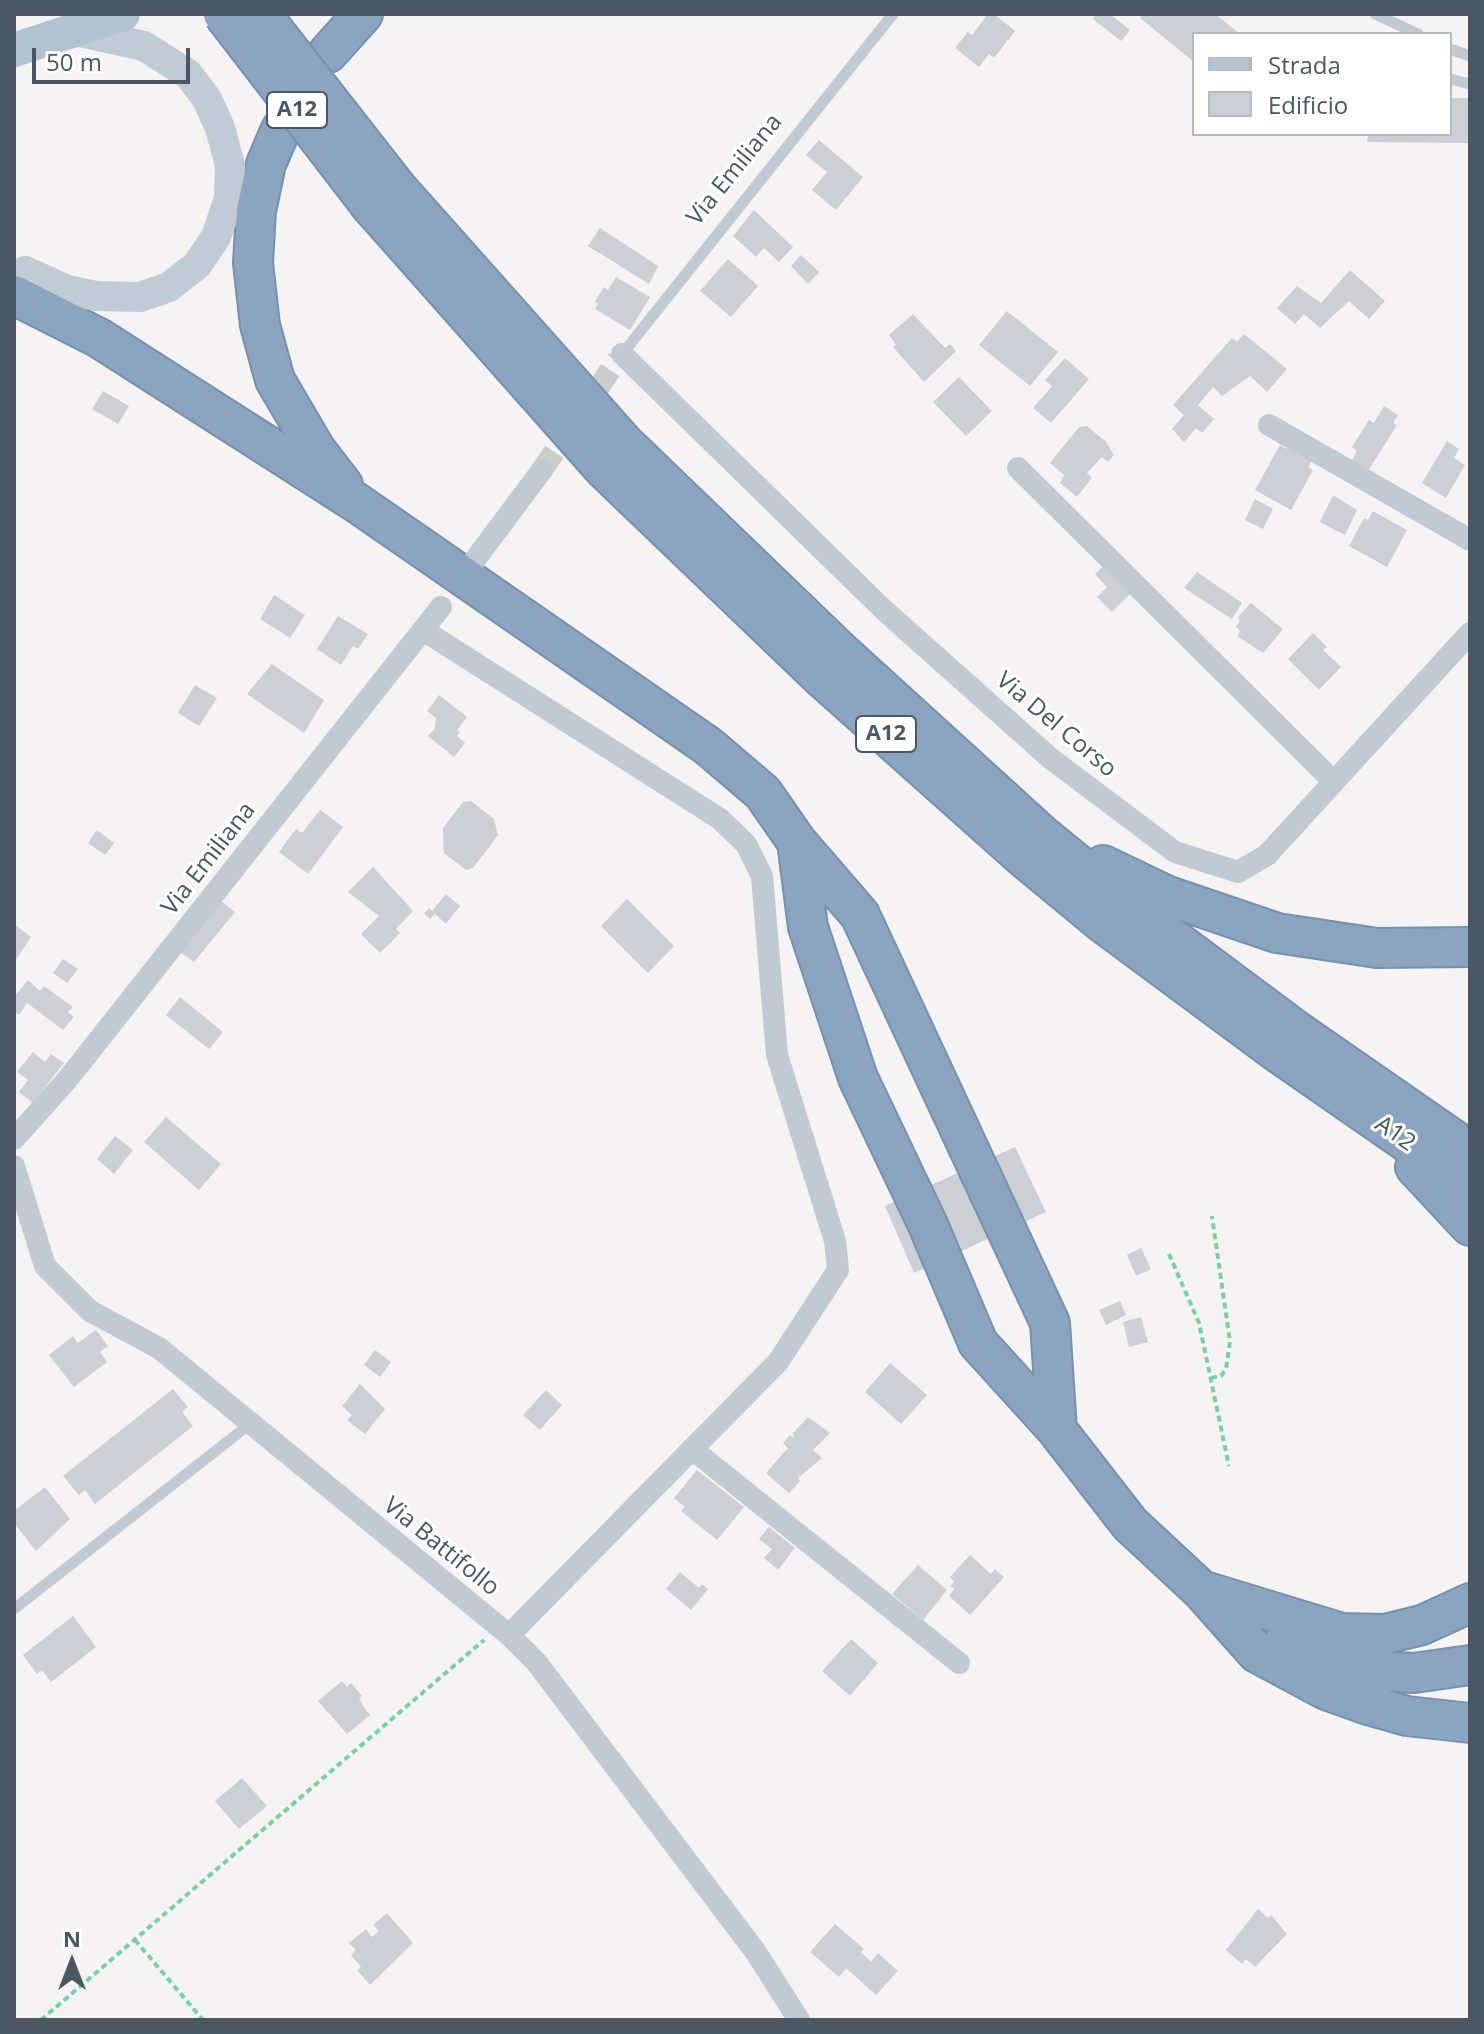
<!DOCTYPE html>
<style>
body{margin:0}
#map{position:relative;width:1484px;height:2034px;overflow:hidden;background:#f5f3f3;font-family:"Open Sans",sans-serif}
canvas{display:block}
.frame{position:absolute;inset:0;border:16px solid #4a5661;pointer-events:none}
.legend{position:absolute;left:1192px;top:32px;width:260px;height:104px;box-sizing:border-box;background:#fff;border:2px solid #b7bbc0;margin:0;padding:10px 14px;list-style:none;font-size:24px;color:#4a5661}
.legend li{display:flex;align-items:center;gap:16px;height:40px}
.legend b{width:40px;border:2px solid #b7bbc0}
.north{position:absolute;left:32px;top:1922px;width:80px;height:80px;-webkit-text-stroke:6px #fff;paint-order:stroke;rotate:0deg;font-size:22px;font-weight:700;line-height:32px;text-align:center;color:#4a5661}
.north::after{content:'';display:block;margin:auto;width:28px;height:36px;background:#4a5661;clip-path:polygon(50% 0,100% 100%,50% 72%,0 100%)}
.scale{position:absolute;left:32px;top:48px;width:158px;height:36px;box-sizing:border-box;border:4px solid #4a5661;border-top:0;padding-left:10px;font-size:24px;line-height:28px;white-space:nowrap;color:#4a5661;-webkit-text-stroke:6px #fff;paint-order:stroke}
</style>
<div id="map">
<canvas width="1484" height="2034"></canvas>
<div class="frame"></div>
<ul class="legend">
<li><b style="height:10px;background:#b3c2d1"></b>Strada</li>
<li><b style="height:22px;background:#cdcfd5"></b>Edificio</li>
</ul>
<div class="north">N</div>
<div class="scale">50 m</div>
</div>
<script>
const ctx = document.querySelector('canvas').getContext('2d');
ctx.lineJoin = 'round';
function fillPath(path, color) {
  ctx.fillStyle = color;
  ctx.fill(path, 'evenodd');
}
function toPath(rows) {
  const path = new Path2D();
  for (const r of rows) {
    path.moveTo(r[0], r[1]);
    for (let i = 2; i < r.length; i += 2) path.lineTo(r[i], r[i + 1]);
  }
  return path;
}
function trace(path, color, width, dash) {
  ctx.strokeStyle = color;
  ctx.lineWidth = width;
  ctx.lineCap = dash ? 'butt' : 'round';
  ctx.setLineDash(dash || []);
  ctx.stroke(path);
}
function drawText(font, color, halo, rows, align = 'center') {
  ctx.font = font + ' "Open Sans",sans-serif';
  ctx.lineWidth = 6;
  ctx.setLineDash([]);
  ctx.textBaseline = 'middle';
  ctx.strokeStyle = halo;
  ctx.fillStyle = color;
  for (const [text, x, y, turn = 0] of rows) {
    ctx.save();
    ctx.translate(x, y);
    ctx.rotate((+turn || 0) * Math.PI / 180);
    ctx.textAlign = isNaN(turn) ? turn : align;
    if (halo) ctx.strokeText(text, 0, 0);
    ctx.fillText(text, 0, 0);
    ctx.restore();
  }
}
fillPath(toPath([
 [988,14,994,14,1015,31,994,58,989,54,979,67,955,48,968,32,972,35],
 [1096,14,1110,14,1130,30,1121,41,1093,19],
 [1143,14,1215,14,1240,34,1194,34,1194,62,1140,18],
 [1450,98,1470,98,1470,143,1367,142,1368,134,1450,134],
 [819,140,863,177,836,210,812,190,827,172,806,155],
 [754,210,793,247,779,262,764,248,756,257,733,236],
 [600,228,658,266,649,284,588,246],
 [801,255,819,272,808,284,791,266],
 [728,259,758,286,731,317,700,291],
 [1350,270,1385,301,1369,319,1349,301,1320,328,1304,314,1295,324,1277,308,1297,286,1321,303],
 [616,277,650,297,630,330,595,309,598,304,595,301,604,287,608,290],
 [1007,311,1058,352,1030,386,979,345],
 [913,314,945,348,950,344,956,351,924,382,893,347,896,344,889,335],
 [1244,334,1287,369,1267,392,1250,376,1222,396,1213,387,1198,405,1214,419,1202,433,1196,428,1184,442,1172,429,1184,415,1173,405,1232,338,1237,342],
 [1065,358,1089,379,1051,423,1033,408,1052,386,1045,380],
 [959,377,992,411,966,436,933,402],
 [103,391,129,406,118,424,92,409],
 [1384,406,1398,415,1393,423,1397,425,1368,471,1352,460,1357,451,1352,447,1369,420,1374,423],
 [1087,426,1106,442,1114,455,1108,462,1102,457,1087,473,1092,478,1077,497,1060,483,1064,475,1050,463,1079,427],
 [1447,441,1459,449,1454,458,1465,465,1446,498,1422,483],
 [1290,443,1314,456,1308,467,1313,470,1291,510,1255,490,1280,445,1287,449],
 [1333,495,1357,510,1345,535,1320,522],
 [1255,499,1273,509,1263,529,1245,520],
 [1373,511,1407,530,1387,567,1349,546,1364,518,1368,520],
 [1107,563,1130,594,1112,612,1097,597,1107,587,1095,574],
 [1197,572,1242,603,1232,619,1184,588],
 [274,595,305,615,290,638,260,619],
 [1251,603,1283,629,1263,653,1237,636,1240,631,1236,627,1240,621,1238,617],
 [338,616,368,634,358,649,353,646,341,665,317,649],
 [1313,633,1327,647,1323,650,1341,667,1319,690,1288,659],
 [272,664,324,700,304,733,247,694],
 [195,685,217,698,199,726,178,713],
 [439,695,467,717,457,730,460,732,457,736,465,743,454,757,428,736,435,728,436,718,427,711],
 [471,801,494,819,498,835,473,868,466,870,444,853,443,828,463,802],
 [320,810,343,827,308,874,279,852,296,829,302,833],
 [97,830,114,843,105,855,88,843],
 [373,867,413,911,396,929,400,933,380,953,361,934,379,916,348,892],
 [446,894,460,906,446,924,435,914,430,919,424,914,429,908,432,911],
 [627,899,674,946,648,973,601,926],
 [221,901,235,912,194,962,180,952],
 [14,924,31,937,14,963],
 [63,959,78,969,67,983,53,973],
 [28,980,40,991,44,986,73,1007,68,1012,74,1017,63,1030,27,1003,19,1015,14,1011,14,997],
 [180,997,223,1032,209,1049,166,1015],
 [33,1052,45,1062,51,1054,64,1063,33,1103,19,1092,28,1080,17,1072],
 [166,1117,221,1164,199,1190,144,1142],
 [115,1136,133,1150,114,1174,97,1159],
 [1015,1147,1046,1212,914,1273,885,1206],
 [1141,1248,1151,1269,1136,1276,1127,1255],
 [1120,1301,1126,1315,1106,1325,1099,1310],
 [1141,1317,1148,1342,1129,1347,1123,1322],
 [96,1330,108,1346,100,1352,107,1362,74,1387,49,1355,73,1336,78,1343],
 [375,1350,391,1362,380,1377,364,1365],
 [890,1363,927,1395,901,1424,865,1392],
 [360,1384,385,1409,365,1434,347,1420,352,1415,342,1406],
 [173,1389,188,1407,182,1412,193,1426,95,1504,85,1490,79,1495,63,1476],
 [546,1390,562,1405,540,1430,523,1415],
 [808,1417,830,1433,813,1450,822,1458,798,1478,800,1481,789,1493,766,1473,788,1448,783,1443,790,1435,794,1438,793,1433],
 [697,1470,744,1507,717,1540,681,1511,685,1507,674,1498],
 [45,1487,70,1519,36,1551,14,1523,14,1511],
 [769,1527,795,1548,778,1570,764,1558,772,1549,759,1539],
 [970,1555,991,1574,995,1569,1004,1577,970,1615,949,1596,954,1589,950,1586,954,1582,950,1577],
 [918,1565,947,1590,923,1620,892,1594],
 [680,1572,699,1588,702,1584,708,1589,691,1610,666,1589],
 [73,1616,96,1647,51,1682,42,1670,37,1674,23,1655],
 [851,1639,878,1663,850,1696,822,1671],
 [342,1681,347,1687,351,1683,362,1696,359,1698,363,1706,370,1715,347,1734,318,1701],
 [242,1778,267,1806,239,1829,215,1801],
 [1258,1909,1268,1918,1271,1915,1287,1934,1255,1967,1246,1959,1242,1964,1226,1950],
 [387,1913,413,1943,370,1985,357,1970,361,1967,351,1955,356,1950,349,1943,366,1929,372,1937,379,1931,373,1925],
 [835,1924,864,1949,861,1952,871,1962,878,1953,898,1971,876,1995,846,1968,839,1977,810,1952]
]), '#cdcfd5');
trace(toPath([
 [542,470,618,359]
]), '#caccce', 22, [22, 11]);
const highway = toPath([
 [328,53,363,14],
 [281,129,266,164,256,211,253,263,260,325,275,380,316,450,343,485],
 [397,188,623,442,841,652,1042,835,1124,902,1297,1031,1470,1151],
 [370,205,604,469,821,677,1023,857,1104,924,1274,1050,1470,1186],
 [14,295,99,338,357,503,708,746,763,793,797,842,860,915,1050,1323,1057,1430],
 [797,842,808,927,858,1078,928,1225,978,1343,1057,1430,1130,1524,1201,1590,1257,1653,1326,1690,1365,1704,1407,1716,1470,1723],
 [1103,865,1168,896,1277,933,1377,948,1470,947],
 [1415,1167,1470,1226],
 [1201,1590,1342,1633,1385,1634,1422,1625,1470,1603],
 [1283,1644,1341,1666,1379,1671,1414,1673,1470,1665]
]);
trace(highway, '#7690ad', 42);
trace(toPath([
 [1169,1254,1199,1323,1229,1466],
 [1211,1378,1221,1376,1226,1369,1230,1342,1212,1216],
 [135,1940,203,2020],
 [41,2020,484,1640]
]), '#7ad0a6', 4, [6, 4]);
trace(toPath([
 [1375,14,1418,34],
 [1450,49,1470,56],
 [1450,79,1470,84],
 [619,358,893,14],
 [14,1609,250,1424]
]), '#c1cad2', 11);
trace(toPath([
 [622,354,885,611,1050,758,1175,852,1238,872,1267,855,1470,633],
 [1269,425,1470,540],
 [1018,468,1334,782],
 [471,565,542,470],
 [423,630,720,819,746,844,762,876,777,1055,835,1241,838,1270,778,1362,509,1635],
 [14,1139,67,1080,441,607],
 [14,1166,45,1266,90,1311,159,1348,509,1635,537,1663,755,1951,799,2020],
 [692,1449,959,1663]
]), '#c1cad2', 22);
trace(toPath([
 [25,271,67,290,96,296,140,297,169,287,197,265,216,237,229,198,230,165,220,128,207,99,188,74,144,46,71,30]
]), '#c1cbd6', 30);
trace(toPath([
 [14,50,123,14]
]), '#b3c2d1', 34);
trace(highway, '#8ba5c1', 38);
const highwayBridge = toPath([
 [223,14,370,205],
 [261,14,397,188]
]);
trace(highwayBridge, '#7690ad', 42, []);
trace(highwayBridge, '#8ba5c1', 38);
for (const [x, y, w] of [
 [297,110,60],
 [886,734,60]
]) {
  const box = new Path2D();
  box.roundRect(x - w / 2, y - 18, w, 36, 6);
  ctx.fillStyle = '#fff';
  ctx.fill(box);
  trace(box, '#4a5661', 2);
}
drawText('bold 22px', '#4a5661', null, [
 ["A12",297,110],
 ["A12",886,734]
]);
drawText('24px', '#4a5661', '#fff', [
 ["Via Emiliana",735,170,-51],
 ["Via Del Corso",1056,725,40],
 ["Via Emiliana",209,859,-52],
 ["A12",1395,1134,35],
 ["Via Battifollo",441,1547,39]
]);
</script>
